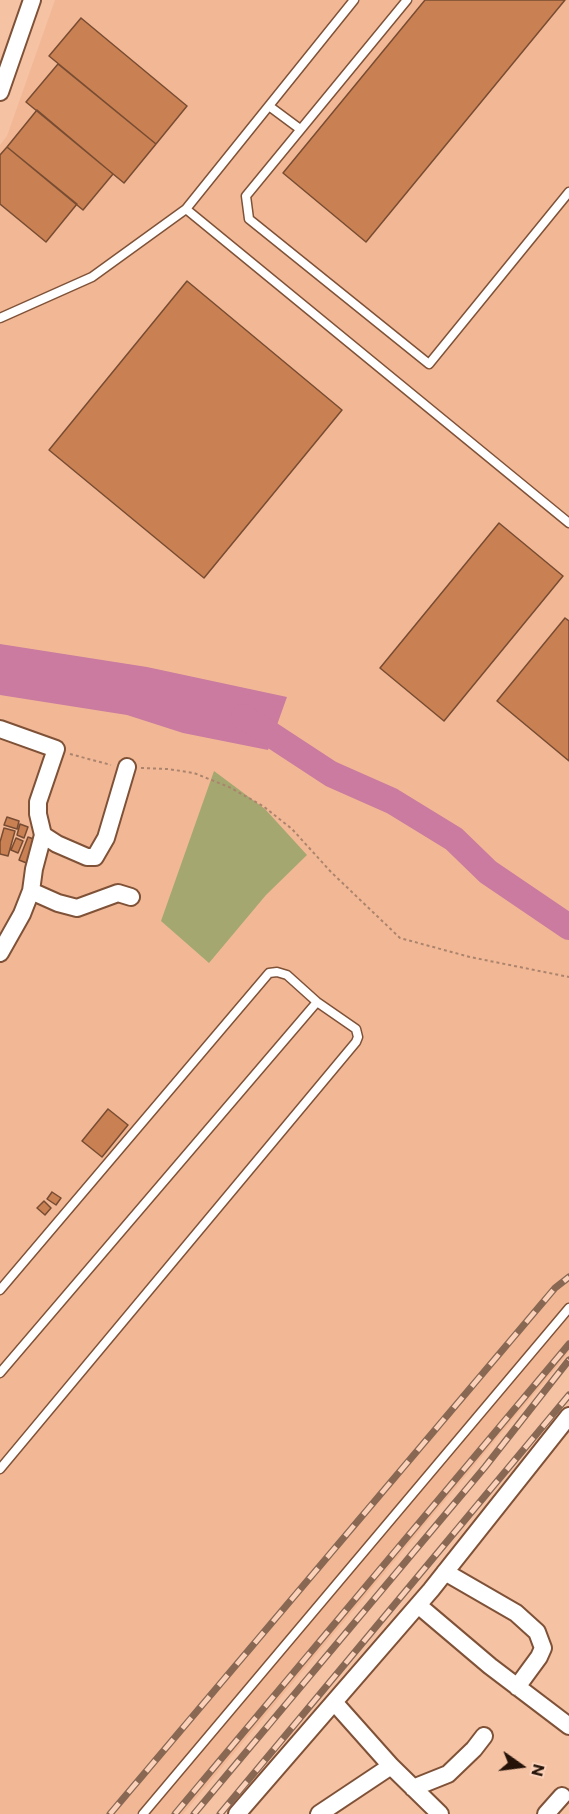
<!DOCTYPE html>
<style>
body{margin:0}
#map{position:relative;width:569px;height:1814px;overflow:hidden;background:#f5c2a4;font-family:Commissioner,sans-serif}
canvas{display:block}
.north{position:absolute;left:491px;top:1736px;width:60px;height:60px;-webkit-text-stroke:4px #fbd1ba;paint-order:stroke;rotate:104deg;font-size:16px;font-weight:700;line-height:24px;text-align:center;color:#241208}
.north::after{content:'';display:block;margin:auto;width:21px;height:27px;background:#241208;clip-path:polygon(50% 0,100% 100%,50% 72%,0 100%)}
</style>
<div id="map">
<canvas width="569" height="1814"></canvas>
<div class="north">N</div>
</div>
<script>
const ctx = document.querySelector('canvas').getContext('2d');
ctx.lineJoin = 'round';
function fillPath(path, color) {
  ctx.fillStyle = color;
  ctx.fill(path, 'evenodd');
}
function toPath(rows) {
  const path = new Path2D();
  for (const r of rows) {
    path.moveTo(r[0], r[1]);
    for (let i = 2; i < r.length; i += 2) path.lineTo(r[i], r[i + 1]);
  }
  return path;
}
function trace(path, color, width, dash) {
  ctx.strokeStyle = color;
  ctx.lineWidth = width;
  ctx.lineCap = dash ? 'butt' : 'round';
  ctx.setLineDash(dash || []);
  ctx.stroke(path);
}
fillPath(toPath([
 [55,0,569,0,569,1352,183,1814,0,1814,0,145,7,136]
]), '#f2b896');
fillPath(toPath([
 [214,771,265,809,307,855,266,895,209,963,161,921]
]), '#a4a870');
fillPath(toPath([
 [0,644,147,667,287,697,268,750,183,733,127,715,0,695]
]), '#ca7b9f');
trace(toPath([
 [244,717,331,774,392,801,454,839,488,872,569,927]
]), '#ca7b9f', 26);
const building = toPath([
 [425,0,565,0,366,242,283,173,425,0],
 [81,18,187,106,156,144,49,56,81,18],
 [58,64,156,144,124,183,26,102,58,64],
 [37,110,113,174,83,210,7,147,37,110],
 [7,147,77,204,46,242,0,204,0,155,7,147],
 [187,281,342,410,204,578,49,450,187,281],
 [499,523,563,576,444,721,380,668,499,523],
 [565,618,569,621,569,761,497,701,565,618],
 [7,817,19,821,17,829,4,825,7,817],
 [20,824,28,827,24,838,17,835,20,824],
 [4,828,15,831,8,856,0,854,0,842,4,828],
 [28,837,39,841,29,864,19,860,28,837],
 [16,838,23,841,18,853,11,850,16,838],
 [108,1109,128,1125,102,1157,82,1141,108,1109],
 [52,1192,61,1198,56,1205,47,1199,52,1192],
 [44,1201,51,1208,45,1215,37,1208,44,1201]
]);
fillPath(building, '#c98053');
trace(building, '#784c32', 1.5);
const service = toPath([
 [407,0,246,196,249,219,429,364,569,192],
 [269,106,300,129],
 [186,209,569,523],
 [0,318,92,277,186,209,354,0],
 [0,1290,269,973,277,972,287,975,317,1002,356,1029,358,1037,356,1042,0,1469],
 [0,1373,317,1002],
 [143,1814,569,1308]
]);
const minor = toPath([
 [0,92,32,0],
 [0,729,56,749,38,802,38,814,43,835,34,869,31,891,22,914,0,953],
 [43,835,57,844,87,857,95,857,106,838,127,767],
 [31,891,58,903,77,908,118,893,131,897],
 [445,1572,516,1613,537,1632,543,1648,539,1657,517,1687],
 [418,1605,490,1666,569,1726],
 [334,1702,391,1766,440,1814],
 [413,1788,448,1774,474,1749,484,1736],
 [237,1814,431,1590,569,1416],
 [319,1814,391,1766],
 [546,1814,562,1796]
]);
trace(service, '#7f5238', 11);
trace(minor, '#7f5238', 20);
trace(toPath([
 [70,754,111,765],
 [141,768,168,769,194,773,229,787,263,806,292,829,331,872,400,938,470,957,569,977]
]), '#ac846d', 2, [3, 3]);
trace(service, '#fff', 8);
trace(minor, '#fff', 16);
const rail = toPath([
 [110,1814,555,1288,569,1277],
 [175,1814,569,1344],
 [194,1814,485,1467,569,1360],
 [220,1814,569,1395]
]);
trace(rail, '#886753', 7);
trace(rail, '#fbd1ba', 4.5, [14]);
</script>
